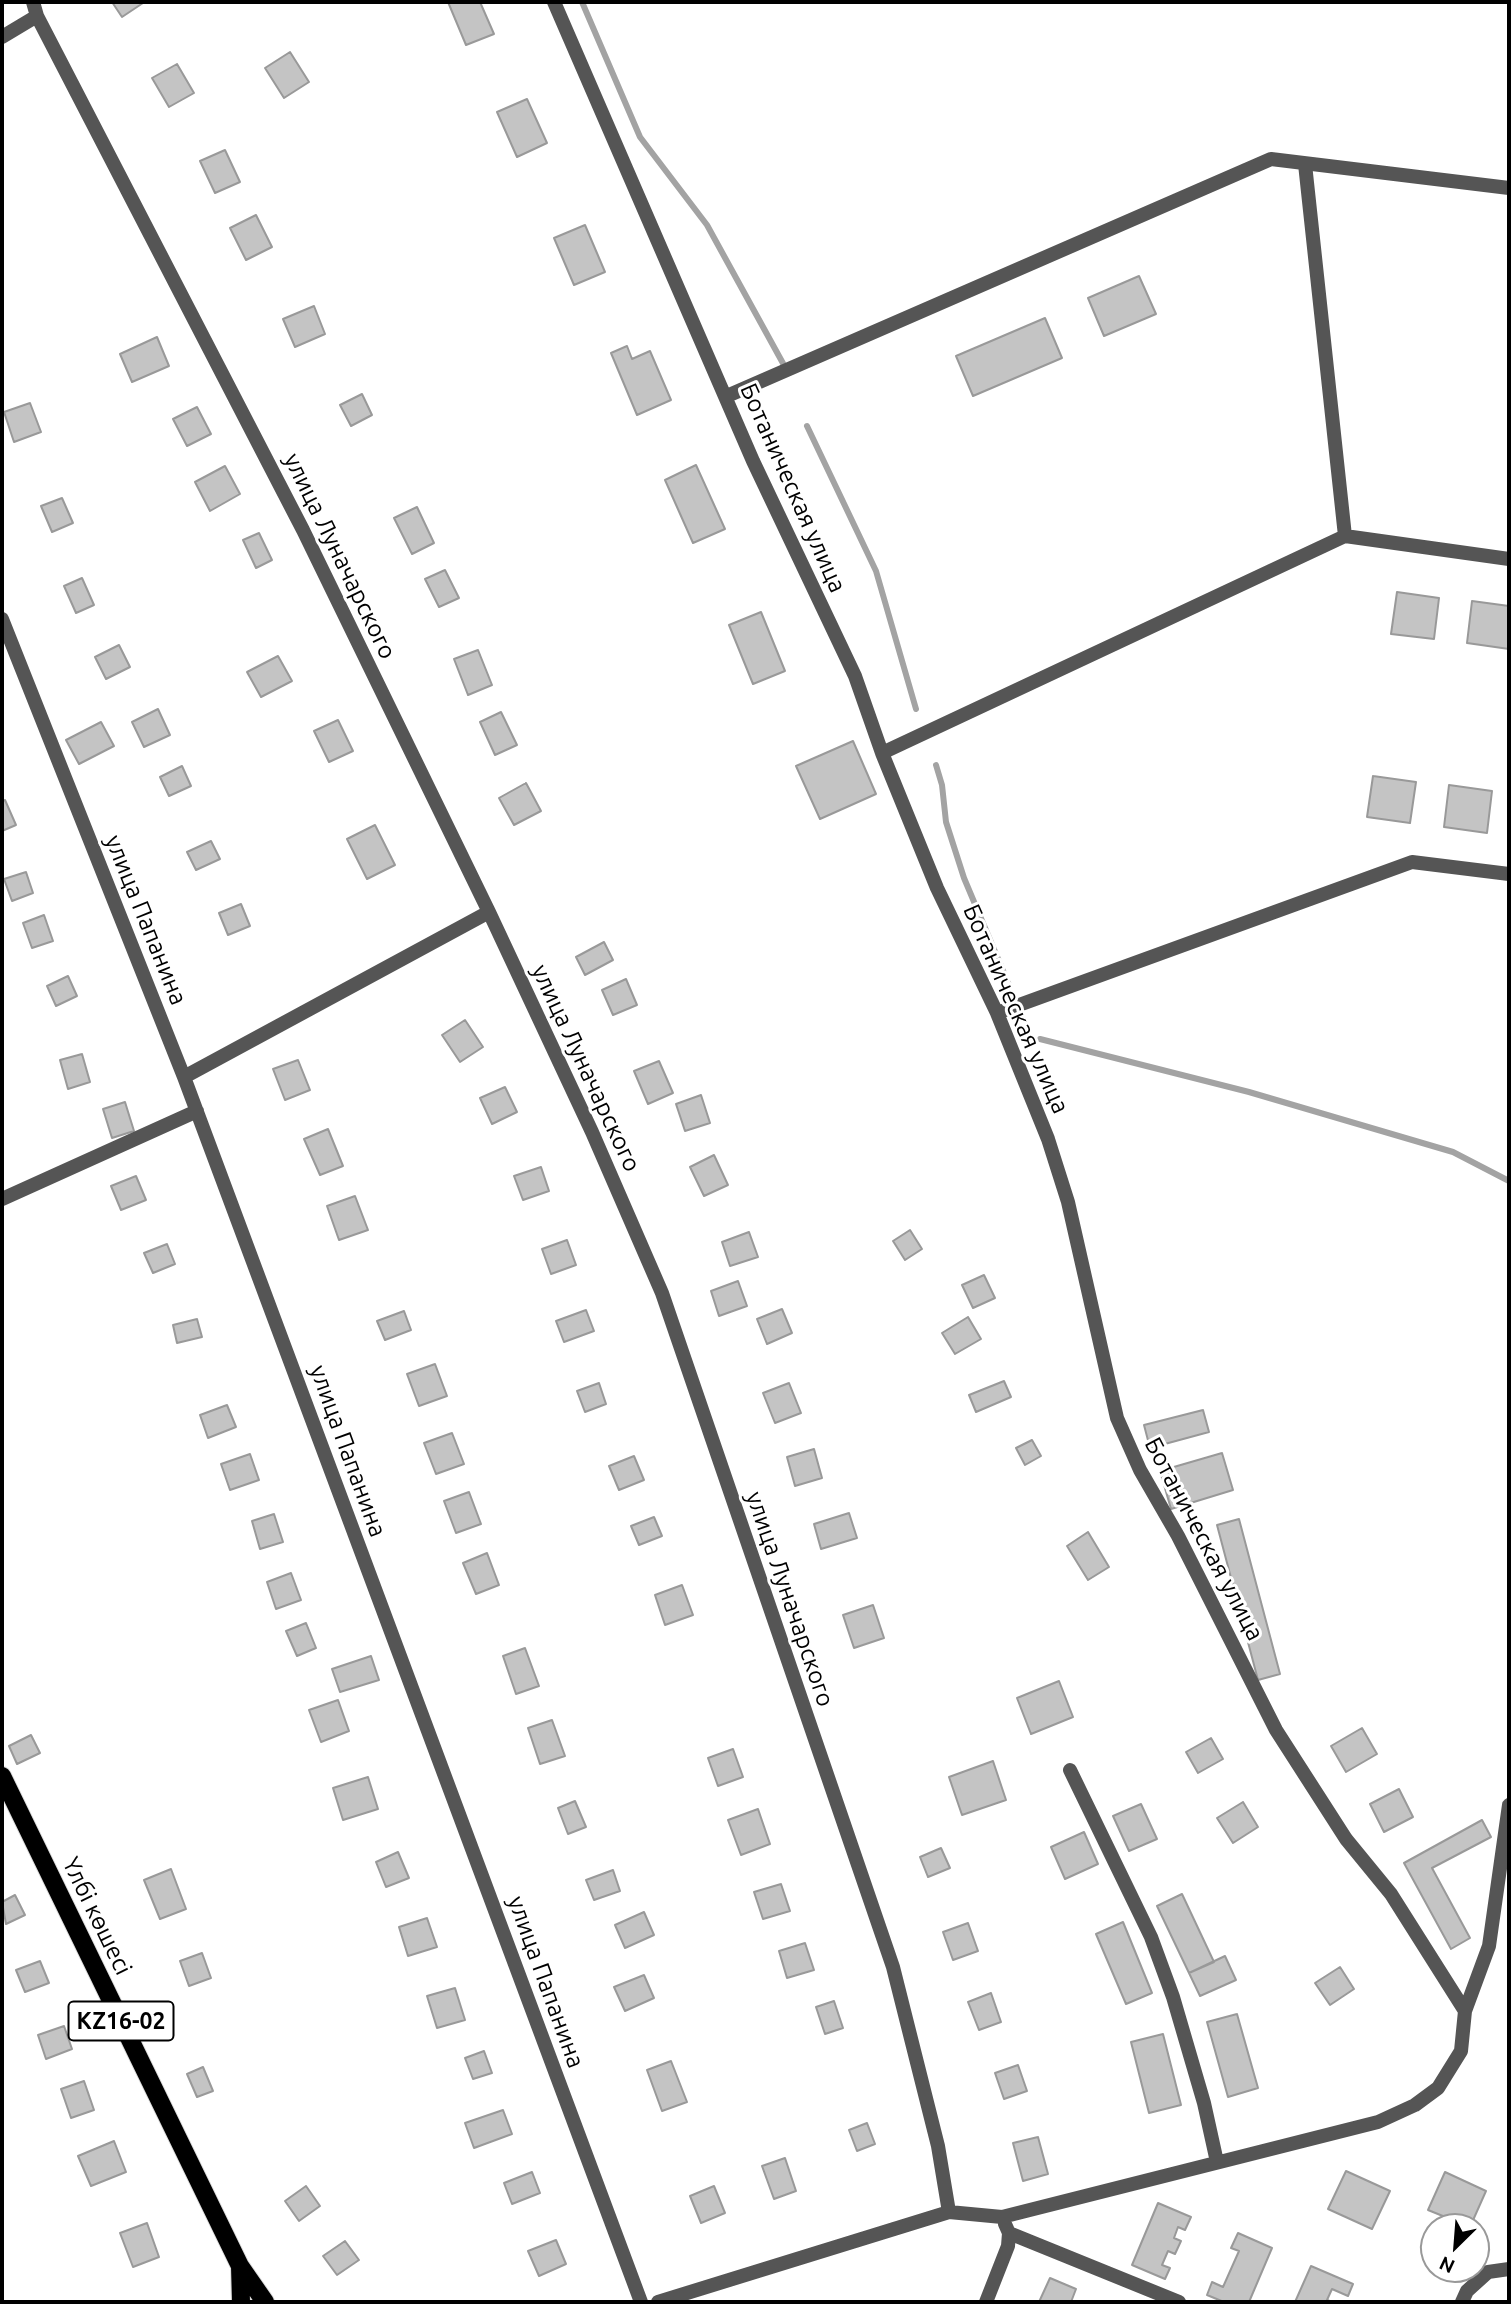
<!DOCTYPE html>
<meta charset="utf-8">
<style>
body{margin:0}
#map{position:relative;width:1511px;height:2304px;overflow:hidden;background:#fff;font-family:Ubuntu,sans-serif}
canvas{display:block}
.frame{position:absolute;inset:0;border:4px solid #000;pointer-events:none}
.north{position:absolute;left:1420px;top:2213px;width:70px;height:70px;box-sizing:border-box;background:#fff;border:2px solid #999;border-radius:50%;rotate:205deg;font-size:19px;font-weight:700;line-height:28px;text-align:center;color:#000}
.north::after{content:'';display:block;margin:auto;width:24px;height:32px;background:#000;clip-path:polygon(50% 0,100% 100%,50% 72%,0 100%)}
</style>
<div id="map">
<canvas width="1511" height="2304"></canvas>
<div class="frame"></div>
<div class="north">N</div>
</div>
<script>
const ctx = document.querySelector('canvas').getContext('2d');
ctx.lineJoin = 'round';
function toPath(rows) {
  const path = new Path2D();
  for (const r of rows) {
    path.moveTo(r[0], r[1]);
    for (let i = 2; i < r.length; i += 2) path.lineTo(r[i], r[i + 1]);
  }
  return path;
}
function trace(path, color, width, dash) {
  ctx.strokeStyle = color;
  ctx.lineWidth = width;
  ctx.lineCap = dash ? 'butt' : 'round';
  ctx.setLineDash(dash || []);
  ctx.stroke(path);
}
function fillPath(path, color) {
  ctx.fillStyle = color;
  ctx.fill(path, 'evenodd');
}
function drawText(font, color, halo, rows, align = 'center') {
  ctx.font = font + ' Ubuntu,sans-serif';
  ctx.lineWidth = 6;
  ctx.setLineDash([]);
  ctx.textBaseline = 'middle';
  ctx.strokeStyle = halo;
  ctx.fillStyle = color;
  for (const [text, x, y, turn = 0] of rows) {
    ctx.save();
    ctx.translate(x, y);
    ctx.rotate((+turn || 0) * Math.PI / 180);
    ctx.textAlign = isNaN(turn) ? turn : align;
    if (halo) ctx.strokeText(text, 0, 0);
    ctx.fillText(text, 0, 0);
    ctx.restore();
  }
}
trace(toPath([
 [582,2,640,137,707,225,785,367],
 [807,426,876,571,916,709],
 [936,765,942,785,946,822,964,878,1009,985],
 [1040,1039,1249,1092,1453,1152,1509,1181]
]), '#a3a3a3', 6);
const building = toPath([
 [112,2,142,2,143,3,122,17,112,2],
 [448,2,480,2,494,34,466,45,448,2],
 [290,52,309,82,284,98,265,68,290,52],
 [177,64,194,93,169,107,152,78,177,64],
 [527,99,547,143,517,157,497,112,527,99],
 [225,150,240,182,215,193,200,161,225,150],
 [256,215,272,247,246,260,230,228,256,215],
 [585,225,605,272,574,285,554,238,585,225],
 [1139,276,1156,314,1104,336,1088,298,1139,276],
 [314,306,325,334,295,347,283,319,314,306],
 [1045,318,1062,358,973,396,956,356,1045,318],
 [157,337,169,366,132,382,120,354,157,337],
 [627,346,632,359,650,351,671,400,637,415,611,353,627,346],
 [362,394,372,415,351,426,340,405,362,394],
 [30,403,41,432,14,442,4,412,30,403],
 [197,407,211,434,187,446,173,419,197,407],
 [696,465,725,529,693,543,665,480,696,465],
 [225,466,240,494,210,511,195,482,225,466],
 [62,498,73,523,52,532,41,506,62,498],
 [417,507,434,543,412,554,394,518,417,507],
 [259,533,272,560,256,568,243,540,259,533],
 [445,570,459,598,439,607,425,579,445,570],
 [82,578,94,605,76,613,64,586,82,578],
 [1397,592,1439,598,1434,639,1391,634,1397,592],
 [1472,601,1509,606,1509,649,1467,643,1472,601],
 [761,612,785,671,753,684,729,625,761,612],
 [119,645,130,667,106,679,95,657,119,645],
 [478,650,492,685,468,695,454,659,478,650],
 [278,656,292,681,261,697,247,672,278,656],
 [158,709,170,735,144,747,132,722,158,709],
 [501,712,517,745,495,755,480,722,501,712],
 [338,720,353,751,329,762,314,731,338,720],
 [101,722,114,746,79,764,66,740,101,722],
 [853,741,876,794,820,819,796,766,853,741],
 [182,766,191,786,169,796,160,777,182,766],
 [1373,776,1416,782,1410,823,1367,817,1373,776],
 [526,783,541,811,514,825,499,798,526,783],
 [1449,785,1492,791,1487,833,1444,827,1449,785],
 [5,800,16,825,2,831,2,801,5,800],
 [375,825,395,865,367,879,347,839,375,825],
 [211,841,220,859,196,870,187,852,211,841],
 [26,872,33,893,12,901,4,879,26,872],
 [241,904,250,926,228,935,219,913,241,904],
 [44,915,53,941,32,948,23,923,44,915],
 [604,942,613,960,585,975,576,957,604,942],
 [68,976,77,996,56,1006,47,986,68,976],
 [626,979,637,1005,613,1015,602,990,626,979],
 [465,1020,483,1047,460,1062,442,1035,465,1020],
 [82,1054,90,1082,68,1089,60,1060,82,1054],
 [298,1060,310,1090,285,1100,273,1069,298,1060],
 [659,1061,673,1093,648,1104,634,1071,659,1061],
 [505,1087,517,1112,492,1124,480,1098,505,1087],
 [701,1095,710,1123,685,1131,676,1104,701,1095],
 [125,1102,134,1131,112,1138,103,1109,125,1102],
 [328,1129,343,1166,320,1175,304,1139,328,1129],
 [714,1155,728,1185,704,1196,690,1167,714,1155],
 [541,1167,549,1191,523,1200,514,1176,541,1167],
 [136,1176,146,1200,121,1210,111,1186,136,1176],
 [355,1196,368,1230,339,1240,327,1206,355,1196],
 [910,1230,922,1249,905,1260,893,1241,910,1230],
 [749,1232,758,1257,730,1266,722,1242,749,1232],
 [567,1240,576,1265,551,1274,542,1249,567,1240],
 [167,1244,175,1264,153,1273,144,1253,167,1244],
 [984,1275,995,1298,973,1308,962,1285,984,1275],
 [738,1281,747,1306,719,1316,711,1291,738,1281],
 [782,1309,792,1333,767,1344,757,1319,782,1309],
 [586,1310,594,1331,564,1342,556,1321,586,1310],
 [404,1311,411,1330,385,1340,377,1321,404,1311],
 [968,1317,981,1339,955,1354,942,1333,968,1317],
 [197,1319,202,1337,177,1343,173,1325,197,1319],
 [435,1364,447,1396,419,1406,407,1374,435,1364],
 [1004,1381,1011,1397,976,1412,969,1395,1004,1381],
 [599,1383,606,1404,585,1412,577,1391,599,1383],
 [789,1383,801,1413,775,1423,763,1393,789,1383],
 [227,1405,236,1427,208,1438,200,1415,227,1405],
 [1203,1410,1209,1432,1150,1448,1144,1425,1203,1410],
 [452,1433,464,1464,436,1474,424,1443,452,1433],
 [1032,1440,1041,1456,1025,1465,1016,1448,1032,1440],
 [814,1449,822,1478,795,1486,787,1457,814,1449],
 [1222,1453,1233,1490,1171,1509,1160,1471,1222,1453],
 [250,1454,259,1480,230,1490,221,1464,250,1454],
 [634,1456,644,1480,619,1490,609,1466,634,1456],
 [469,1492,481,1524,456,1533,444,1501,469,1492],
 [849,1513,857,1538,821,1549,814,1524,849,1513],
 [274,1514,283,1542,260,1549,252,1521,274,1514],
 [654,1517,662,1536,639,1545,631,1526,654,1517],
 [1239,1519,1280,1674,1258,1680,1217,1525,1239,1519],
 [1088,1532,1109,1567,1088,1580,1067,1546,1088,1532],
 [487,1553,499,1585,476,1594,463,1563,487,1553],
 [291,1573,301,1600,276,1609,267,1582,291,1573],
 [682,1585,693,1615,665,1625,655,1595,682,1585],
 [873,1605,884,1638,854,1648,843,1615,873,1605],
 [306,1623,316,1648,297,1656,286,1631,306,1623],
 [525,1648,539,1686,516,1694,503,1656,525,1648],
 [371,1656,379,1680,340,1692,332,1669,371,1656],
 [1059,1681,1073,1717,1031,1734,1017,1698,1059,1681],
 [338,1700,349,1731,321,1742,309,1710,338,1700],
 [552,1720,565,1756,540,1764,528,1728,552,1720],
 [1362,1728,1377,1754,1346,1772,1331,1746,1362,1728],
 [31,1735,40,1753,17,1764,9,1746,31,1735],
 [1211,1738,1223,1759,1198,1773,1186,1752,1211,1738],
 [733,1749,743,1777,718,1786,708,1758,733,1749],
 [993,1761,1006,1800,962,1815,949,1777,993,1761],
 [368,1777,378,1809,343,1820,333,1788,368,1777],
 [1399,1789,1413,1817,1384,1832,1370,1804,1399,1789],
 [575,1801,586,1827,568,1834,558,1808,575,1801],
 [1243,1802,1258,1827,1233,1843,1217,1818,1243,1802],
 [1141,1804,1157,1839,1129,1851,1113,1816,1141,1804],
 [758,1809,770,1844,741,1855,728,1820,758,1809],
 [1482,1820,1491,1837,1432,1868,1470,1938,1451,1949,1404,1863,1482,1820],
 [1084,1832,1098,1864,1065,1879,1051,1847,1084,1832],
 [941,1848,950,1868,928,1877,920,1857,941,1848],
 [398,1852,409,1878,386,1887,376,1862,398,1852],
 [171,1869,186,1909,160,1919,144,1880,171,1869],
 [613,1870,620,1891,594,1900,586,1880,613,1870],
 [781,1884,790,1911,763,1919,754,1892,781,1884],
 [1182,1894,1214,1962,1189,1973,1157,1906,1182,1894],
 [15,1895,25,1915,6,1924,2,1902,15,1895],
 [644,1912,654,1935,625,1948,615,1925,644,1912],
 [427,1918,437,1947,408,1956,399,1927,427,1918],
 [1123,1922,1152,1993,1126,2004,1096,1934,1123,1922],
 [968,1923,978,1951,953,1960,943,1932,968,1923],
 [805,1943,814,1970,787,1978,779,1951,805,1943],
 [202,1953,211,1978,189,1986,180,1961,202,1953],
 [1225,1956,1236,1980,1200,1996,1189,1973,1225,1956],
 [40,1961,49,1983,25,1992,16,1970,40,1961],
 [1340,1967,1354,1989,1330,2005,1315,1983,1340,1967],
 [644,1975,654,1998,625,2011,614,1987,644,1975],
 [455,1988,465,2020,437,2028,427,1996,455,1988],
 [991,1993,1001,2022,979,2030,968,2002,991,1993],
 [834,2001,843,2028,825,2034,816,2007,834,2001],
 [1237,2014,1258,2088,1228,2097,1207,2022,1237,2014],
 [64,2026,72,2049,46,2059,38,2035,64,2026],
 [1163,2034,1181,2105,1149,2113,1131,2042,1163,2034],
 [484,2051,492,2073,473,2079,465,2058,484,2051],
 [671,2061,687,2102,662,2111,647,2070,671,2061],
 [1018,2065,1027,2091,1004,2099,995,2073,1018,2065],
 [203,2067,213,2091,197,2097,187,2074,203,2067],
 [84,2081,94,2110,71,2118,61,2089,84,2081],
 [503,2110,512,2134,474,2148,465,2123,503,2110],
 [867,2123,875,2144,857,2151,849,2130,867,2123],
 [1038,2137,1048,2174,1023,2181,1013,2143,1038,2137],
 [114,2141,126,2172,91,2186,78,2156,114,2141],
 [785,2158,796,2191,774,2199,762,2166,785,2158],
 [1346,2171,1390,2191,1372,2229,1328,2209,1346,2171],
 [532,2172,540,2193,512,2204,504,2183,532,2172],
 [1445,2172,1486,2191,1470,2227,1428,2210,1445,2172],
 [306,2186,320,2206,299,2221,285,2201,306,2186],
 [714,2186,725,2213,701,2223,690,2196,714,2186],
 [1158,2203,1191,2217,1185,2230,1178,2227,1174,2238,1181,2241,1175,2254,1168,2251,1162,2265,1170,2268,1165,2279,1132,2265,1158,2203],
 [147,2223,159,2257,133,2267,120,2233,147,2223],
 [1238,2233,1272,2248,1249,2302,1224,2302,1207,2295,1212,2282,1223,2287,1239,2251,1231,2248,1238,2233],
 [556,2240,566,2264,539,2276,528,2251,556,2240],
 [345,2241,359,2260,337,2275,323,2256,345,2241],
 [1311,2266,1353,2284,1348,2296,1332,2289,1327,2300,1332,2302,1295,2302,1311,2266],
 [1050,2278,1076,2289,1071,2302,1039,2302,1050,2278]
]);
fillPath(building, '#c4c4c4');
trace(building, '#999', 2);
const primary = toPath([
 [2,1776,240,2266,265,2302],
 [240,2266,241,2302]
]);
trace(primary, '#dbdbdb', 20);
trace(toPath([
 [33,2,37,16,303,530,489,912,592,1132,662,1293,893,1967,938,2146,949,2212],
 [554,2,753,461,855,676,882,753,937,888,997,1013,1048,1139,1068,1202,1117,1418,1140,1470,1178,1536,1276,1730,1346,1839,1391,1894,1465,2011],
 [2,37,37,16],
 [1305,164,1345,536],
 [727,396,1271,159,1509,188],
 [2,619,184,1077,641,2302],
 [882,753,1345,536,1509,559],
 [997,1013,1412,862,1509,874],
 [184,1077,489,912],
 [2,1199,197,1111],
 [1070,1770,1151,1937,1173,1997,1204,2103,1217,2162],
 [1009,2233,1179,2302],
 [658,2302,949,2212,1002,2217,1378,2122,1415,2105,1438,2088,1461,2051,1465,2011,1489,1946,1509,1805],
 [986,2302,1008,2246,1009,2233,1005,2224],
 [1462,2302,1467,2291,1488,2272,1509,2269]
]), '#555', 14);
trace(primary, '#000', 18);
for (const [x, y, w] of [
 [121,2021,105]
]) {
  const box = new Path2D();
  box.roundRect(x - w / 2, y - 19.5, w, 39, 5);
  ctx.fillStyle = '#fff';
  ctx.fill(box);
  trace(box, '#000', 2);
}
drawText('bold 23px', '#000', null, [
 ["KZ16-02",121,2021]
]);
drawText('24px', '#000', '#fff', [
 ["Ботаническая улица",793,488,66],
 ["улица Луначарского",340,556,64],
 ["улица Папанина",146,920,68],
 ["Ботаническая улица",1016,1009,66],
 ["улица Луначарского",586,1068,65],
 ["улица Папанина",348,1451,70],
 ["Ботаническая улица",1204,1539,62],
 ["улица Луначарского",790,1599,71],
 ["Үлбі көшесі",97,1916,64],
 ["улица Папанина",546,1982,70]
]);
</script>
